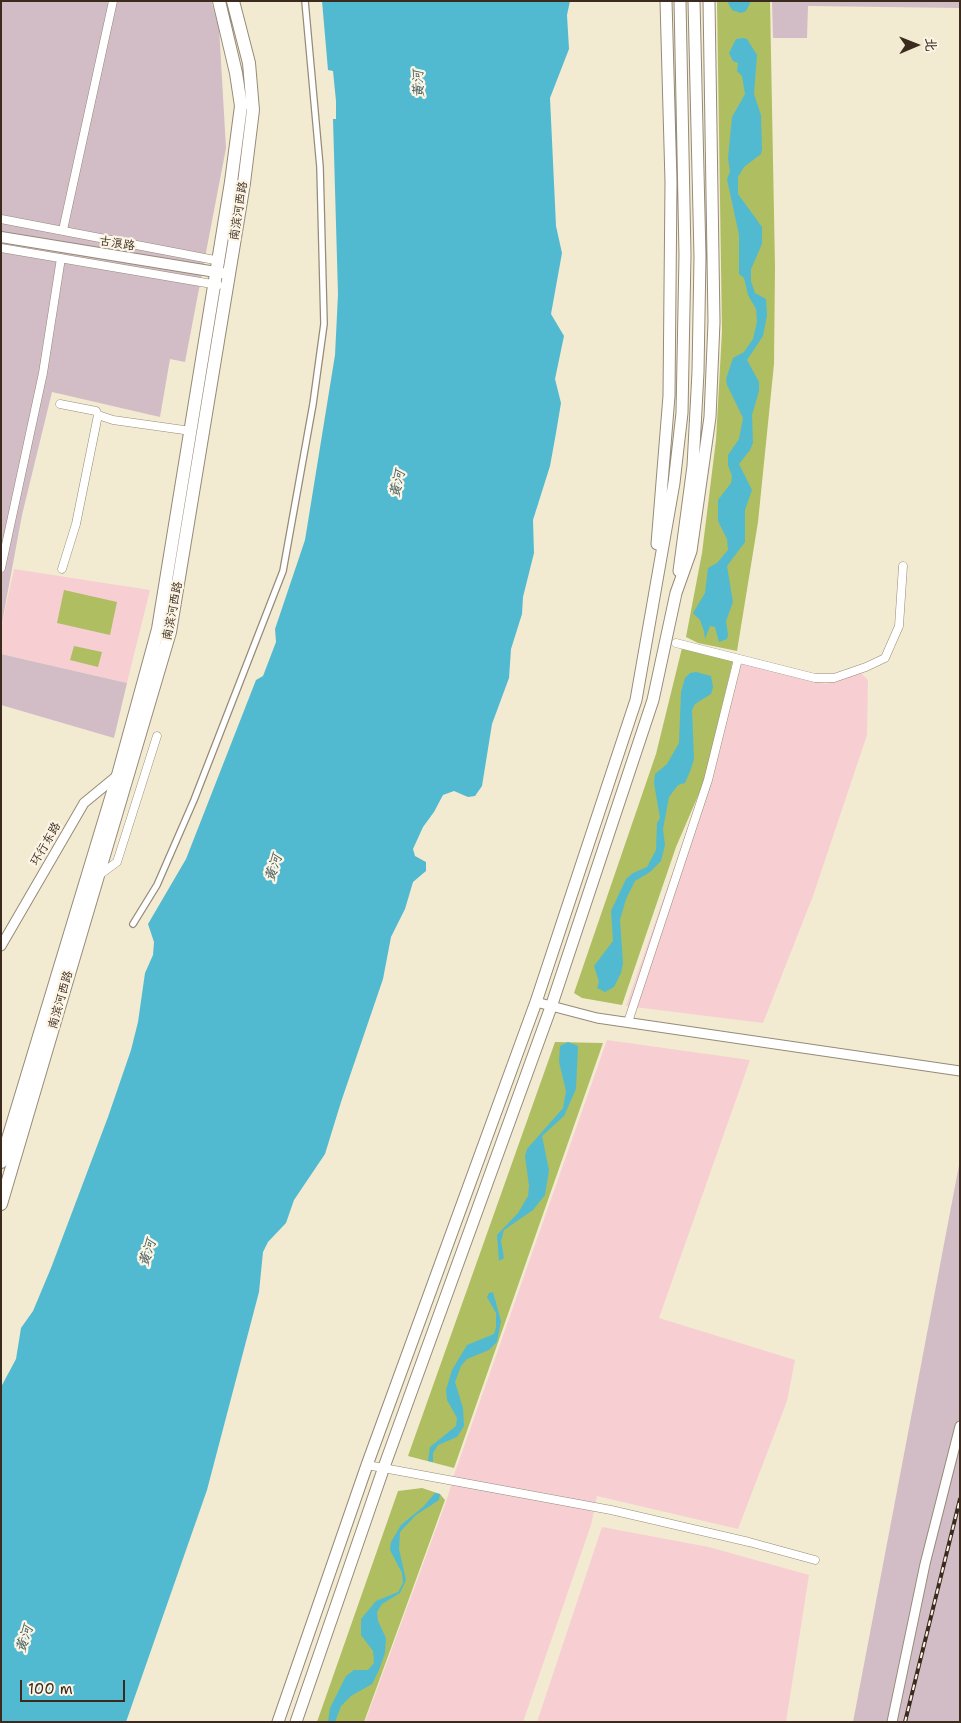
<!DOCTYPE html>
<meta charset="utf-8">
<style>
body{margin:0}
#map{position:relative;width:961px;height:1723px;overflow:hidden;background:#f2ebd1;font-family:"Shantell Sans","LXGW WenKai TC",sans-serif}
canvas{display:block}
.frame{position:absolute;inset:0;border:2px solid #3b2a1e;pointer-events:none}
.north{position:absolute;left:891px;top:20px;width:50px;height:50px;-webkit-text-stroke:4px #fcf5e5;paint-order:stroke;rotate:89deg;font-size:14px;font-weight:700;line-height:20px;text-align:center;color:#3b2a1e}
.north::after{content:'';display:block;margin:auto;width:18px;height:22px;background:#3b2a1e;clip-path:polygon(50% 0,100% 100%,50% 72%,0 100%)}
.scale{position:absolute;left:20px;top:1680px;width:105px;height:22px;box-sizing:border-box;border:2px solid #3b2a1e;border-top:0;padding-left:6px;font-size:15px;line-height:18px;white-space:nowrap;color:#3b2a1e;-webkit-text-stroke:4px #fcf5e5;paint-order:stroke}
</style>
<div id="map">
<canvas width="961" height="1723"></canvas>
<div class="frame"></div>
<div class="north">北</div>
<div class="scale">100 m</div>
</div>
<script>
const ctx = document.querySelector('canvas').getContext('2d');
ctx.lineJoin = 'round';
function fillPath(path, color) {
  ctx.fillStyle = color;
  ctx.fill(path, 'evenodd');
}
function toPath(rows) {
  const path = new Path2D();
  for (const r of rows) {
    path.moveTo(r[0], r[1]);
    for (let i = 2; i < r.length; i += 2) path.lineTo(r[i], r[i + 1]);
  }
  return path;
}
function trace(path, color, width, dash) {
  ctx.strokeStyle = color;
  ctx.lineWidth = width;
  ctx.lineCap = dash ? 'butt' : 'round';
  ctx.setLineDash(dash || []);
  ctx.stroke(path);
}
function drawText(font, color, halo, rows, align = 'center') {
  ctx.font = font + ' "Shantell Sans","LXGW WenKai TC",sans-serif';
  ctx.lineWidth = 4.5;
  ctx.setLineDash([]);
  ctx.textBaseline = 'middle';
  ctx.strokeStyle = halo;
  ctx.fillStyle = color;
  for (const [text, x, y, turn = 0] of rows) {
    ctx.save();
    ctx.translate(x, y);
    ctx.rotate((+turn || 0) * Math.PI / 180);
    ctx.textAlign = isNaN(turn) ? turn : align;
    if (halo) ctx.strokeText(text, 0, 0);
    ctx.fillText(text, 0, 0);
    ctx.restore();
  }
}
fillPath(toPath([
 [14,569,150,590,127,683,1,654,1,628],
 [733,660,826,684,859,671,868,680,867,735,813,896,763,1023,626,1006,704,782],
 [607,1040,750,1060,659,1318,795,1360,787,1401,738,1529,597,1496,591,1525,523,1722,365,1722,447,1499,454,1475],
 [602,1527,709,1547,809,1575,786,1722,537,1722]
]), '#f7cfd3');
fillPath(toPath([
 [1,1,211,1,219,27,226,148,185,362,170,359,160,417,52,392,22,515,1,628],
 [772,1,960,1,960,8,808,6,807,38,773,38],
 [1,654,127,683,114,738,1,705],
 [960,1160,960,1722,853,1722]
]), '#d2bdc7');
fillPath(toPath([
 [717,1,770,1,775,267,774,364,758,522,737,651,698,643,686,637,702,553,716,440,722,331],
 [64,590,117,602,110,635,57,623],
 [74,646,102,652,98,667,70,660],
 [682,648,733,660,704,782,676,847,622,1005,582,998,574,993,656,754],
 [555,1042,603,1043,454,1468,408,1456],
 [422,1488,440,1494,445,1500,364,1722,317,1722,398,1491]
]), '#aebe61');
fillPath(toPath([
 [322,1,570,1,567,15,569,49,550,98,556,226,562,253,551,314,564,336,555,379,561,403,556,433,550,466,533,520,534,553,523,597,522,614,511,649,509,678,492,724,482,786,475,796,468,797,454,791,443,795,434,812,423,827,413,849,415,856,426,862,426,871,413,882,405,909,391,937,383,979,341,1102,325,1154,294,1200,286,1223,268,1242,263,1252,259,1292,207,1490,126,1722,1,1722,1,1387,16,1359,21,1328,33,1311,51,1268,108,1117,131,1050,138,1022,145,973,153,955,154,942,148,924,186,859,256,680,263,676,276,642,275,629,305,540,335,355,338,294,333,119,336,119,336,101,333,71,328,70],
 [727,1,751,1,746,11,741,13,732,10],
 [743,38,747,39,757,55,754,94,761,115,762,149,761,154,744,167,738,177,738,194,762,227,762,244,751,269,751,281,755,293,766,299,767,315,763,336,747,360,759,382,759,391,752,415,753,443,750,450,739,464,752,490,745,510,745,542,727,566,733,602,726,621,728,635,727,639,719,642,715,627,710,626,705,639,704,631,700,620,693,613,705,593,708,568,717,563,728,550,727,539,718,521,718,500,731,483,732,476,728,465,728,455,739,439,743,418,727,385,726,379,733,358,744,352,753,339,757,322,756,309,748,295,744,278,739,274,739,235,727,179,730,172,728,158,732,117,745,94,742,76,737,71,738,63,733,61,729,53,736,39],
 [696,672,711,676,713,687,711,694,695,704,692,710,694,759,691,769,685,783,678,785,669,797,663,829,665,845,661,861,650,872,635,881,626,899,620,920,623,963,621,973,614,987,605,992,597,988,599,982,594,966,613,941,611,911,626,879,633,873,647,867,656,850,657,823,660,818,654,783,655,774,667,764,679,743,681,692,685,678,690,673],
 [568,1042,578,1046,576,1089,564,1116,542,1136,549,1170,545,1195,533,1210,504,1230,501,1241,504,1258,499,1261,497,1235,518,1213,528,1196,529,1186,525,1156,527,1149,563,1108,566,1091,559,1062,560,1046],
 [493,1292,501,1321,497,1342,489,1350,467,1359,461,1366,455,1382,463,1408,464,1426,457,1437,438,1445,433,1453,433,1462,428,1461,430,1447,456,1426,457,1418,447,1400,446,1390,452,1370,467,1345,494,1334,496,1327,496,1313,487,1297,489,1293],
 [435,1493,440,1494,439,1500,416,1515,400,1532,399,1549,406,1580,400,1593,382,1604,377,1612,378,1621,386,1638,385,1653,379,1670,372,1684,351,1696,341,1706,335,1722,328,1722,330,1708,346,1676,354,1670,368,1670,374,1663,373,1651,361,1635,361,1619,376,1601,398,1592,403,1583,402,1573,390,1550,391,1542,401,1525,423,1507]
]), '#52bad0');
const pedestrian = toPath([
 [133,924,157,885,194,800,283,571,313,404,324,324,320,167,305,1]
]);
const minor = toPath([
 [1,219,220,261],
 [63,230,113,1],
 [1,248,218,285],
 [60,404,96,411,98,415],
 [1,568,43,373,61,258],
 [62,569,76,524,98,415,113,420,191,431],
 [676,643,815,678,834,678,866,667,885,658,899,626,903,566],
 [98,876,117,862,157,736],
 [628,1022,708,780,738,659],
 [367,1465,611,1510,749,1542,815,1560]
]);
const tertiary = toPath([
 [1,946,84,803,118,775],
 [536,1002,597,1018,960,1071],
 [892,1722,925,1564,960,1426]
]);
const secondary = toPath([
 [1,237,222,273]
]);
const primary = toPath([
 [657,544,669,396,671,182,666,1],
 [679,571,693,466,698,372,700,257,694,1],
 [278,1722,367,1465,536,1002,636,700,674,483,682,413,685,255,680,1],
 [296,1722,384,1467,551,1007,653,700,676,593,691,551,710,417,714,322,709,1]
]);
const trunk = toPath([
 [1,1162,118,775,158,629,231,182,241,106,236,73,219,1],
 [1,1204,170,632,244,183,253,110,249,63,233,1]
]);
trace(pedestrian, '#968a78', 8);
trace(minor, '#968a78', 9);
trace(tertiary, '#968a78', 11);
trace(secondary, '#968a78', 12);
trace(primary, '#968a78', 13);
trace(trunk, '#968a78', 14);
trace(pedestrian, '#fff', 5.5);
trace(minor, '#fff', 8);
trace(tertiary, '#fff', 9);
trace(secondary, '#fff', 10);
trace(primary, '#fff', 11);
trace(trunk, '#fff', 12);
const rail = toPath([
 [905,1722,960,1499]
]);
trace(rail, '#3b2a1e', 4);
trace(rail, '#fcf5e5', 2, [5.5]);
drawText('12px', '#3b2a1e', '#fcf5e5', [
 ["南滨河西路",239,211,-81],
 ["古浪路",117,244,9],
 ["南滨河西路",173,611,-79],
 ["环行东路",46,844,-60],
 ["南滨河西路",61,1000,-74]
]);
drawText('italic 14px', '#435c5c', '#fcf5e5', [
 ["黄河",419,84,-92],
 ["黄河",398,484,-77],
 ["黄河",274,868,-72],
 ["黄河",148,1253,-72],
 ["黄河",25,1639,-72]
]);
</script>
